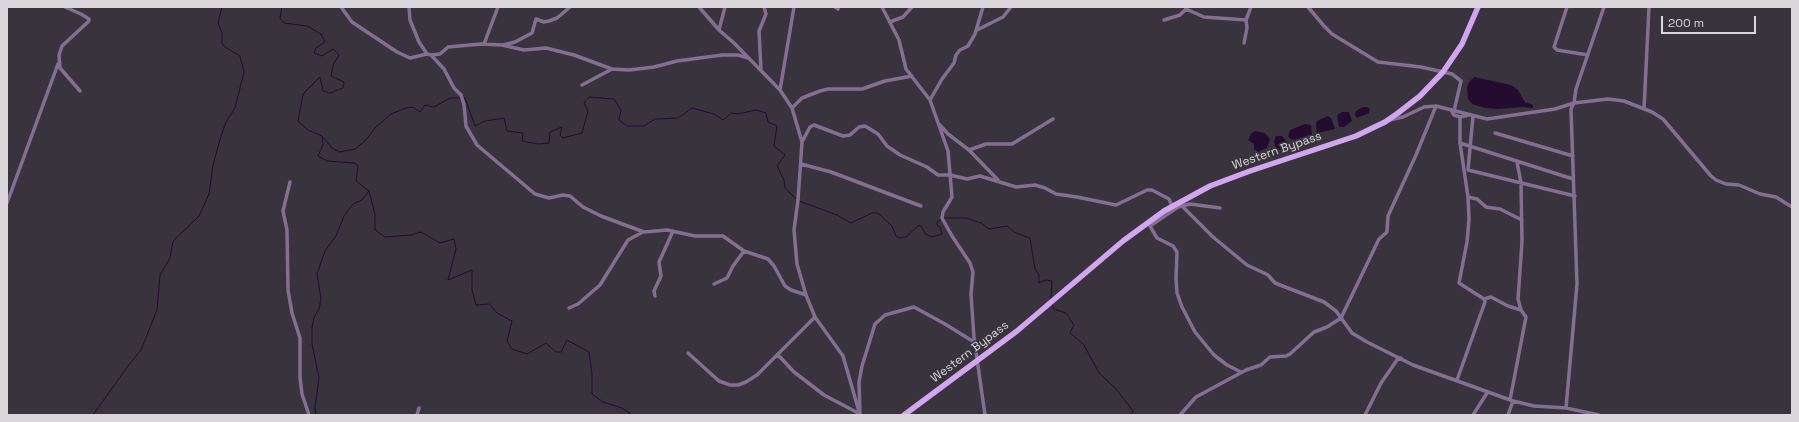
<!DOCTYPE html>
<style>
body{margin:0}
#map{position:relative;width:1799px;height:422px;overflow:hidden;background:#38333c;font-family:"Space Grotesk",sans-serif}
canvas{display:block}
.frame{position:absolute;inset:0;border:8px solid #dad6dc;pointer-events:none}
.scale{position:absolute;left:1661px;top:16px;width:95px;height:18px;box-sizing:border-box;border:2px solid #dad6dc;border-top:0;padding-left:5px;font-size:12px;line-height:14px;white-space:nowrap;color:#dad6dc;-webkit-text-stroke:3px #38333c;paint-order:stroke}
</style>
<div id="map">
<canvas width="1799" height="422"></canvas>
<div class="frame"></div>
<div class="scale">200 m</div>
</div>
<script>
const ctx = document.querySelector('canvas').getContext('2d');
ctx.lineJoin = 'round';
function fillPath(path, color) {
  ctx.fillStyle = color;
  ctx.fill(path, 'evenodd');
}
function toPath(rows) {
  const path = new Path2D();
  for (const r of rows) {
    path.moveTo(r[0], r[1]);
    for (let i = 2; i < r.length; i += 2) path.lineTo(r[i], r[i + 1]);
  }
  return path;
}
function trace(path, color, width, dash) {
  ctx.strokeStyle = color;
  ctx.lineWidth = width;
  ctx.lineCap = dash ? 'butt' : 'round';
  ctx.setLineDash(dash || []);
  ctx.stroke(path);
}
function drawText(font, color, halo, rows, align = 'center') {
  ctx.font = font + ' "Space Grotesk",sans-serif';
  ctx.lineWidth = 3;
  ctx.setLineDash([]);
  ctx.textBaseline = 'middle';
  ctx.strokeStyle = halo;
  ctx.fillStyle = color;
  for (const [text, x, y, turn = 0] of rows) {
    ctx.save();
    ctx.translate(x, y);
    ctx.rotate((+turn || 0) * Math.PI / 180);
    ctx.textAlign = isNaN(turn) ? turn : align;
    if (halo) ctx.strokeText(text, 0, 0);
    ctx.fillText(text, 0, 0);
    ctx.restore();
  }
}
fillPath(toPath([
 [1474,77,1511,85,1518,90,1525,102,1533,105,1533,108,1522,107,1498,109,1485,108,1472,104,1468,99,1467,87,1469,82],
 [1363,107,1367,107,1370,109,1369,113,1357,118,1355,115,1356,111],
 [1342,112,1349,112,1352,121,1344,127,1339,127,1337,115],
 [1328,116,1331,118,1335,129,1317,133,1316,125,1317,121],
 [1305,124,1311,125,1312,134,1294,140,1290,139,1288,136,1290,130],
 [1255,131,1265,133,1270,139,1267,148,1258,152,1254,149,1254,144,1248,140,1251,134],
 [1276,136,1282,136,1288,143,1288,148,1276,150,1274,141]
]), '#230c30');
trace(toPath([
 [282,7,280,18,284,23,307,26,321,34,325,42,316,48,314,53,322,56,333,49,339,55,333,65,331,76,344,82,343,88,330,93,323,91,320,77,303,94,298,121,308,130,322,136,323,145,318,156,327,161,355,163,358,166,356,181,369,191,375,215,375,230,385,237,411,235,421,232,440,243,454,239,456,249,448,280,472,270,472,290,476,305,489,304,497,313,512,321,507,341,512,349,527,354,546,343,556,352,561,352,567,340,589,352,592,374,592,394,603,402,622,408,632,415],
 [322,136,332,148,339,152,355,149,365,141,375,128,391,114,406,108,413,107,420,112,425,105,434,107,450,98,465,98,475,126,485,121,504,118,507,131,523,133,522,141,538,144,549,143,550,132,562,127,560,135,563,138,582,133,588,111,584,103,589,97,614,99,621,110,619,120,627,126,644,126,655,119,678,118,692,108,714,114,723,120,731,113,738,114,756,110,766,113,768,122,777,126,774,146,785,155,777,166,784,180,785,188,796,199],
 [799,201,837,215,851,223,872,213,878,213,892,226,896,236,899,238,906,237,919,225,922,227,925,234,932,237,942,234,940,227,937,225,937,222,941,219],
 [943,218,966,218,981,223,989,229,1007,226,1014,232,1030,238,1035,269,1039,275,1039,283,1046,280,1052,281,1051,298],
 [1052,303,1054,309,1066,313,1074,325,1070,333,1084,345,1099,373,1116,389,1133,411,1131,415],
 [93,415,128,366,141,350,157,310,160,275,170,258,173,241,199,216,209,194,213,165,221,136,226,122,235,108,244,72,240,56,225,47,222,43,222,33,218,23,222,7],
 [316,415,315,408,319,378,312,344,312,328,314,317,319,309,321,299,317,274,325,251,336,236,344,216,353,204,362,200,369,191]
]), '#230c30', 1);
trace(toPath([
 [65,7,81,14,89,19,89,21,62,46,59,55,60,68,80,91],
 [341,7,352,22,397,52,410,58,427,54,431,55,440,54,448,47,481,44,502,45,524,50,546,48,574,55,612,69,629,70,654,67,677,61,722,55,738,55,748,58],
 [409,7,410,20,419,42,427,54],
 [699,7,719,30,734,43,780,90,792,108,802,142,798,200,794,230,797,264,806,295,815,317,843,356,860,415],
 [835,7,838,9],
 [882,7,899,40,906,69,930,100,948,151,952,197,943,212,942,218,952,236,970,263,973,272,971,294,974,338,985,415],
 [1308,7,1324,26,1332,34,1378,62,1421,67,1452,74,1461,81,1454,111],
 [1567,7,1554,47,1557,50,1588,55],
 [1164,20,1180,15,1186,9,1204,17,1246,20],
 [890,22,903,17,912,7],
 [719,30,725,7],
 [977,30,1003,17,1011,7],
 [1244,43,1247,28,1246,20,1251,7],
 [484,44,498,7],
 [503,45,515,42,532,33,536,19,544,22,549,21,557,18,570,7],
 [431,55,444,69,454,88,461,95,464,105,466,126,477,145,535,194,549,198,563,195,570,196,583,207,601,216,644,232,667,230,695,236,723,236,744,251,768,259,774,266,785,286,791,290,806,295],
 [761,70,759,31,766,14,764,7],
 [582,85,612,69],
 [780,90,794,7],
 [930,100,942,79,954,63,956,55,960,50,968,46,975,34,983,7],
 [792,108,802,98,820,91,828,89,862,89,885,81,912,76],
 [1644,109,1649,7],
 [1451,110,1454,115,1460,117,1469,115],
 [1473,116,1468,170,1575,196],
 [1390,120,1403,117,1424,107,1436,106,1487,119,1555,109,1574,103,1608,99,1624,101,1652,112,1663,119,1711,176,1716,180,1726,184,1739,185,1760,194,1776,197,1792,207],
 [939,124,948,134,969,150,998,180],
 [1495,133,1573,156],
 [802,142,810,127,814,125,843,136,850,135,859,127,865,126,878,134,887,146,900,155,927,167,938,175,950,175,967,179,980,176,1016,187,1035,185,1045,188,1056,194,1077,197,1116,205,1147,190,1152,190,1169,199,1172,206],
 [1460,143,1573,179],
 [969,150,986,144,1012,144,1053,119],
 [801,164,831,172,921,206],
 [290,182,283,211,287,230,288,290,292,313,300,338,300,377,302,394,309,415],
 [1468,197,1477,199,1486,207,1500,209,1522,220],
 [7,203,58,64],
 [1182,206,1213,237,1247,265,1268,275,1275,283,1324,302,1336,311,1352,333,1367,342,1413,365,1513,401,1534,406,1566,408,1599,415],
 [1220,208,1190,204,1178,207,1150,226,1157,238,1173,246,1177,252,1176,279,1177,293,1182,307,1195,332,1214,355,1227,365,1241,372],
 [714,284,727,278,733,266,744,251],
 [655,296,654,291,661,276,659,262,673,231],
 [1484,299,1491,297,1508,306,1521,310],
 [569,308,578,304,600,285,628,240,643,232],
 [688,353,719,381,730,385,738,385,746,382,757,375,815,317],
 [777,356,780,357,794,372,824,395,860,414,859,382,862,366,875,324,885,315,914,307,945,324,974,342],
 [1457,380,1485,302,1484,299,1459,283,1467,242,1469,219,1468,197,1460,143,1460,117],
 [1510,400,1526,317,1521,310,1518,299,1522,242,1521,183,1517,162],
 [1566,408,1577,284,1571,109,1574,103,1576,89,1604,7],
 [417,415,419,408],
 [1180,415,1196,397,1246,370,1261,365,1270,357,1286,356,1290,354,1314,332,1327,327,1341,318,1379,239,1387,232,1388,216,1416,155,1436,106],
 [1365,415,1381,383,1397,360,1401,358],
 [1473,415,1487,393],
 [1508,415,1513,401]
]), '#836f92', 3.5);
trace(toPath([
 [904,415,1017,331,1123,241,1164,211,1210,186,1250,171,1356,136,1385,122,1398,113,1420,96,1443,72,1462,44,1478,7]
]), '#d1a6ef', 5.5);
drawText('12px', '#dad6dc', '#38333c', [
 ["Western Bypass",1277,151,-19],
 ["Western Bypass",970,352,-37]
]);
</script>
